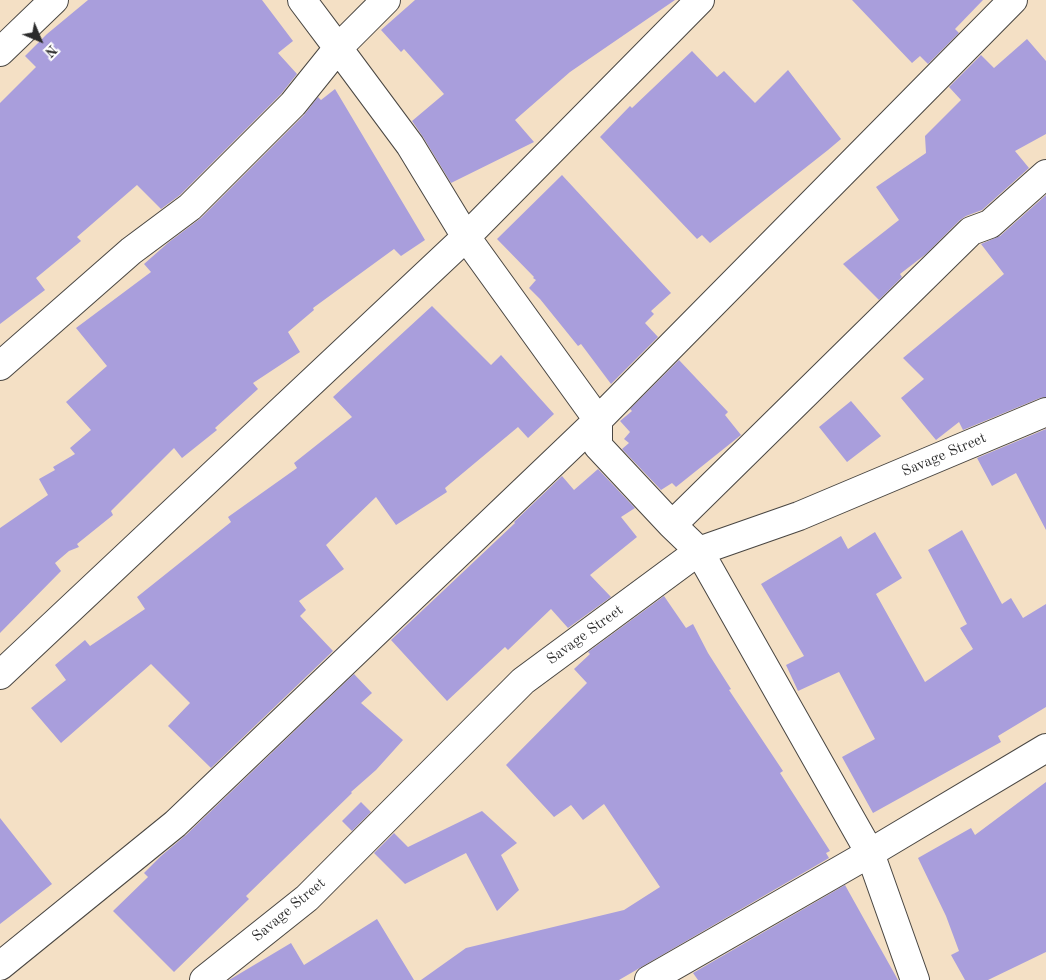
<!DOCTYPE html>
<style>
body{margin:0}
#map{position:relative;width:1046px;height:980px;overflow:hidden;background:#f4e0c5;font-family:"Old Standard TT",serif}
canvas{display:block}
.north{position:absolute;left:15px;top:15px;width:50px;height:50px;-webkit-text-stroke:4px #fff;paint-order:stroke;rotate:135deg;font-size:14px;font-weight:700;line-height:20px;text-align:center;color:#2b2b2b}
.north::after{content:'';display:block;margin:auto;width:18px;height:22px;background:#2b2b2b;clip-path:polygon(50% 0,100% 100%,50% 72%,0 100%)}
</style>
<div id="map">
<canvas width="1046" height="980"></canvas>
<div class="north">N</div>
</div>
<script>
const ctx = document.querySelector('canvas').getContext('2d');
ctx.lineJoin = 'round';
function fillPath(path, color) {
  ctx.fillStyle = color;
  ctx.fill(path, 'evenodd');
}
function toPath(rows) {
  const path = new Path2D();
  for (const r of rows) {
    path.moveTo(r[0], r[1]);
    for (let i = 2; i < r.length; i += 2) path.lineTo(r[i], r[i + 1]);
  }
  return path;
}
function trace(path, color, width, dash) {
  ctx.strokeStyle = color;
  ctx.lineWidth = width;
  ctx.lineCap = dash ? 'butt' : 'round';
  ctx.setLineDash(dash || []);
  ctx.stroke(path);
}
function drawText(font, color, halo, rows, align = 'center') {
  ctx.font = font + ' "Old Standard TT",serif';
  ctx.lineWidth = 4.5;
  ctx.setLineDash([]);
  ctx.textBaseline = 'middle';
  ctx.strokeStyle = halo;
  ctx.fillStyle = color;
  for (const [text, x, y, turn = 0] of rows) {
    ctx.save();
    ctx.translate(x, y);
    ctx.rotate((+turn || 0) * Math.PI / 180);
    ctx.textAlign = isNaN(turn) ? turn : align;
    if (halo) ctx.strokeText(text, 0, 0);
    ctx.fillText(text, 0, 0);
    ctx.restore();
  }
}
fillPath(toPath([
 [88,0,262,0,293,41,278,53,297,74,281,94,180,195,161,209,137,185,77,237,81,241,36,278,45,290,0,324,0,103,36,67,25,56,47,34],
 [415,0,675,0,570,72,515,120,534,142,451,183,423,137,412,121,444,94,404,49,401,52,381,30],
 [852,0,983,0,955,29,959,33,928,64,920,56,912,63],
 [1027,39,1046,61,1046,134,1015,151,1029,168,982,210,966,216,960,220,926,254,900,274,902,277,879,300,843,264,899,220,876,187,926,153,925,136,961,100,949,87,981,55,994,68],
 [692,51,717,77,724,71,755,103,788,70,841,139,828,150,710,243,702,235,697,239,600,137,630,106,632,108],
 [335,89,425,240,401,256,394,249,313,308,314,310,288,332,300,352,253,383,258,389,215,428,217,430,182,458,174,448,111,511,113,515,77,544,79,547,69,551,55,563,61,571,0,633,0,528,48,495,39,479,55,470,53,467,75,454,70,448,91,430,66,402,107,366,76,328,151,272,144,264,169,242,201,218,304,115,318,97,321,100],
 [562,175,671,293,651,311,654,314,645,323,658,337,611,384,581,344,578,346,540,299,529,288,536,280,533,278,534,277,497,239],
 [1046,195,1046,397,1040,398,963,430,959,422,936,440,901,398,924,379,903,358,1004,274,981,244,1000,236],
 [432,306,491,365,501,355,554,414,528,438,518,427,445,488,447,492,396,525,376,497,326,545,344,569,299,601,306,610,300,616,333,651,211,768,168,726,190,703,151,664,61,743,31,708,66,680,55,665,85,640,90,646,145,609,137,597,231,522,228,517,297,468,294,463,352,417,333,397],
 [679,360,728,412,725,415,741,435,676,487,672,483,661,490,622,449,629,443,624,439,630,432,620,421,632,411,630,409],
 [851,401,881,436,847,462,819,427],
 [1046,429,1046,530,1016,473,992,486,977,458],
 [598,469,635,508,621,517,637,537,590,575,611,597,568,628,551,609,508,650,505,647,447,701,391,640,515,523,514,522,562,476,574,490],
 [962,530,1002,604,1011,598,1023,618,1046,604,1046,707,998,736,1001,742,873,813,842,757,875,739,839,672,798,691,786,665,804,656,761,584,841,536,848,549,875,532,902,578,876,594,925,682,973,649,960,628,967,624,928,550],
 [664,596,686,628,693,624,708,653,731,689,729,690,783,771,780,773,830,851,826,853,829,858,619,980,421,980,466,948,624,910,660,887,604,804,583,820,571,805,554,817,506,765,587,683,574,669,590,654,588,652],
 [354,674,372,693,361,703,403,740,376,770,351,792,352,793,246,896,249,899,174,972,113,911,148,877,144,873,161,856,186,835],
 [1046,782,1046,952,988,980,965,980,951,955,959,951,946,916,918,858,971,828,975,835],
 [361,802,371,812,352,831,342,821],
 [482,811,517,843,501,855,519,890,497,911,466,853,405,884,374,853,394,833,408,847],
 [0,818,52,884,0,924],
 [845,885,898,980,698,980,693,973],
 [377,919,414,980,229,980,291,943,304,965]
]), '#a99edc');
const minor = toPath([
 [700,0,466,237,598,420,598,446,672,525,699,551,870,853,915,980],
 [0,52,54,0],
 [0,366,131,251,190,207,293,104,338,48,386,0],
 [672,525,971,231,990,224,1046,174],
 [0,675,466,237,410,145,338,48,302,0],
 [0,966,175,824,598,420,1013,0],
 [204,980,307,898,523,681,699,551,799,516,1046,412],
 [649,980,870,853,1046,748]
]);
trace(minor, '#494642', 30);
trace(minor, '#fff', 28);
drawText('15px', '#2b2b2b', '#fff', [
 ["Savage Street",944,455,-23],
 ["Savage Street",585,635,-36],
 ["Savage Street",289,910,-40]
]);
</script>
